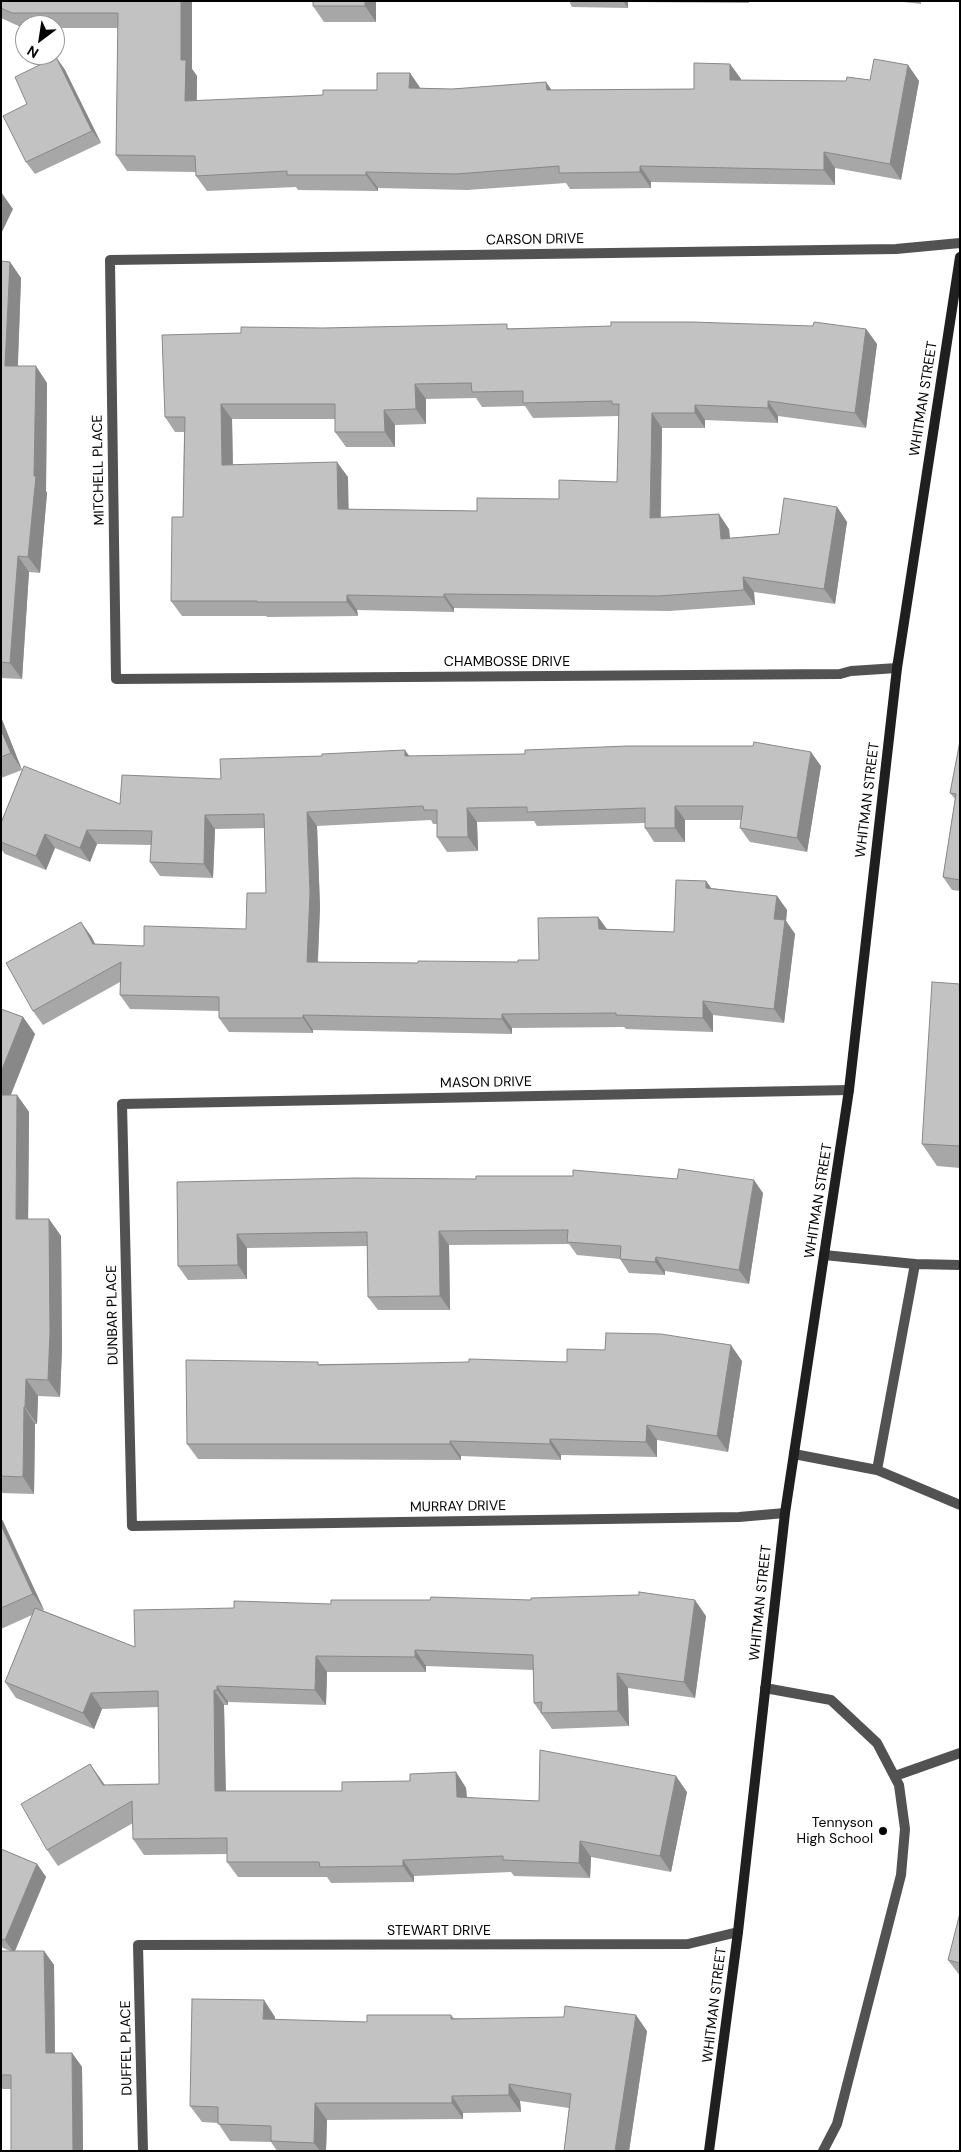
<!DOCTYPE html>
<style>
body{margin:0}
#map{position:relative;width:961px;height:2152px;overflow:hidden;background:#fff;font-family:"DM Sans",sans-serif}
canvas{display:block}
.frame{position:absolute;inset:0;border:2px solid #000;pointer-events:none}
.north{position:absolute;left:15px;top:15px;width:50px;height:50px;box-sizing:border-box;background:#fff;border:1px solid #999;border-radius:50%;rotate:211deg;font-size:14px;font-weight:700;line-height:20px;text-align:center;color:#000}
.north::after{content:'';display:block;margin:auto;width:18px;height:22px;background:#000;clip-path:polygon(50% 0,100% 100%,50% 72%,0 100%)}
</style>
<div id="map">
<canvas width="961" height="2152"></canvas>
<div class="frame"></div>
<div class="north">N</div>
</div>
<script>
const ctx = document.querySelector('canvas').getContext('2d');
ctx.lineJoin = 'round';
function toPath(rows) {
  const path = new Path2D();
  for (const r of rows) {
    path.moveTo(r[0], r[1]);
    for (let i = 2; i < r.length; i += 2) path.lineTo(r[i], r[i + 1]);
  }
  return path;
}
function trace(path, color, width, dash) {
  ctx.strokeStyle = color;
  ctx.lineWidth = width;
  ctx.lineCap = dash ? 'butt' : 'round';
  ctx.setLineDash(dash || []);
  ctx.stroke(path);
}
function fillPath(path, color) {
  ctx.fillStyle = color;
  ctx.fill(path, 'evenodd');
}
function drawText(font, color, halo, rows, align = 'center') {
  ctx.font = font + ' "DM Sans",sans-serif';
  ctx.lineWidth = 4.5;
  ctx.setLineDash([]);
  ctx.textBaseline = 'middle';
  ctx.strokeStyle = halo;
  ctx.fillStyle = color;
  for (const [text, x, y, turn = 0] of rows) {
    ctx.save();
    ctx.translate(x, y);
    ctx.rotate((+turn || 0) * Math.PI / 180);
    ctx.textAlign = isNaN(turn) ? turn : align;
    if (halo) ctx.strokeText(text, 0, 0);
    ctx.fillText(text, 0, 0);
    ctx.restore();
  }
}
trace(toPath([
 [824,1255,915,1264,960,1265],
 [794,1454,877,1470,960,1505],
 [877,1470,915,1264],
 [765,1688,831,1700,877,1743,899,1785,905,1829,901,1875,837,2124,823,2151],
 [895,1776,960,1753]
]), '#525252', 10);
trace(toPath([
 [897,668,851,671,840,674,116,679,110,260,896,249,960,243],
 [785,1513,739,1517,132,1526,122,1104,849,1090],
 [143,2151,138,1945,688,1944,738,1932]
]), '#525252', 10);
trace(toPath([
 [709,2151,738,1932,785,1513,849,1090,897,668,960,257]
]), '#1f1f1f', 10);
fillPath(toPath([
 [1,1,192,1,192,69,197,76,197,101,323,95,377,90,410,73,420,88,452,89,546,82,551,90,694,89,730,64,741,79,741,80,846,81,870,80,908,65,919,81,901,180,835,168,835,185,651,182,651,188,570,189,566,183,467,190,378,188,378,191,298,190,296,187,207,191,196,176,196,172,127,171,116,155,118,28,55,28,55,25,25,25,25,28,23,28,1,18],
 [313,1,376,1,376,22,324,22,313,6],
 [569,1,749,1,749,3,628,2,628,8,572,7],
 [895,1,921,1,921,4],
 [56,57,65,70,101,143,35,174,26,162],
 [1,261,10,262,21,278,18,366,47,383,46,491,47,493,40,573,29,572,22,679,1,678],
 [323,328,866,329,877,344,866,428,778,416,778,423,705,420,705,428,662,428,661,518,729,529,730,538,779,534,837,507,847,522,835,604,754,592,755,605,669,611,454,608,454,612,357,610,358,616,267,617,266,616,182,616,171,601,183,517,184,432,175,432,165,417,241,333],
 [476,398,482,407,525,406,533,418,619,416,617,482,559,499,477,511,348,509,348,477,233,465,232,419,335,419,335,432,346,447,395,447,395,425,426,424,426,399],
 [1,717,22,770,120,804,221,779,409,756,821,766,807,852,750,842,740,828,741,820,685,820,685,842,654,842,645,828,645,823,537,826,534,821,477,822,478,851,447,852,437,837,437,824,433,824,431,820,317,826,320,907,318,962,418,963,518,962,539,960,598,917,607,929,674,932,706,881,711,888,777,896,787,910,786,921,795,934,784,1023,713,1015,713,1032,626,1029,624,1027,512,1028,512,1034,313,1030,313,1033,229,1032,219,1018,219,1011,130,1009,120,995,120,982,43,1025,33,1011,91,936,95,945,144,946,246,929,266,893,265,828,215,829,213,878,160,876,150,862,151,845,97,844,90,862,55,848,46,870,5,854,1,849,1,823,22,770,1,778],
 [960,741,960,891,952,890,943,877,955,799,950,793],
 [960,984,960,1168,937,1166,922,1144],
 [1,1009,23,1017,35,1034,11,1095,17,1095,29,1112,28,1219,49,1219,61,1236,62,1349,60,1397,38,1396,37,1424,35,1424,34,1494,1,1493],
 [177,1182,763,1193,749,1284,665,1271,665,1275,629,1273,620,1259,577,1255,569,1244,449,1245,450,1310,378,1310,368,1297,367,1246,247,1248,247,1279,188,1280,178,1266],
 [742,1361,728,1452,657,1440,657,1457,561,1455,561,1460,461,1456,461,1460,198,1459,187,1444,320,1364],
 [1,1518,44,1610,42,1610,135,1647,706,1616,695,1698,628,1688,629,1726,552,1729,534,1703,533,1670,426,1666,426,1672,327,1672,326,1705,228,1702,228,1705,224,1705,226,1791,342,1791,410,1781,456,1772,466,1788,467,1798,539,1801,687,1792,671,1872,591,1857,590,1878,514,1876,511,1872,414,1876,414,1882,331,1883,327,1877,238,1877,227,1862,227,1854,144,1855,133,1839,133,1823,58,1866,47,1850,90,1764,105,1785,159,1784,159,1707,102,1709,94,1729,16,1698,5,1682,32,1615,1,1629],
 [1,1849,37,1864,46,1877,15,1951,44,1951,54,1965,55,2053,72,2053,82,2067,83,2151,11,2151,11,2089,1,2089,1,1951,10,1951,1,1947],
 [960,1913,960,1976,948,1960],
 [451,2015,454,2018,647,2031,629,2151,564,2151,569,2108,520,2101,521,2112,463,2113,463,2119,327,2120,326,2151,277,2151,271,2142,230,2141,218,2123,202,2122,190,2106,275,2017,275,2020,367,2022]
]), '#a7a7a7');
fillPath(toPath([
 [181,1,192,1,192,69,197,76,196,117,185,101,181,60],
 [365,1,376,1,376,22,365,6],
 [623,1,627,1,628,2,628,8],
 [56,57,65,70,101,143,92,131],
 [730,64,741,79,741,96,730,80],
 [908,65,919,81,901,180,890,164],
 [410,73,421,89,409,88],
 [546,82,557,98,547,90],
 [824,152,835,168,835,185,824,170],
 [640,166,651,182,651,188,640,172],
 [366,172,378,188,378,191,366,175],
 [1,192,13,209,1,234],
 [10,262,21,278,17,382,5,366],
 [866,329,877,344,866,428,855,413],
 [36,366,47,383,46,491,47,493,40,573,28,557,34,476],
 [415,384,426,399,426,424,416,409],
 [768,401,778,416,778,423,768,408],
 [221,404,232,419,233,480,222,465],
 [695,405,705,420,705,428,695,413],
 [384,410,395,425,395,447,385,432],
 [652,413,662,428,660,533,650,518],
 [337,462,348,477,349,524,338,509],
 [837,507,847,522,835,604,824,589],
 [719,514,729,529,731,554,721,539],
 [18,556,29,572,22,679,10,663],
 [743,577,754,592,755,605,744,590],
 [444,594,454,608,454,612,444,597],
 [347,595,357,610,358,616,347,602],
 [1,717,22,770,11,753,1,730],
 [405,750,415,764,405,756],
 [811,752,821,766,807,852,797,838],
 [675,806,685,820,685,842,675,828],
 [467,808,477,822,478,851,468,837],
 [307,812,317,826,320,907,317,976,307,962],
 [205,815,215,829,213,878,204,864],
 [87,830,97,844,90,862,80,848],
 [45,834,55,848,46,870,36,856],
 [706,881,716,895,706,888],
 [777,896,787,910,786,921,795,934,784,1023,774,1009,774,919],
 [598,917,608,931,599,929],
 [81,922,91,936,103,959,93,944],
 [703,1001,713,1015,713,1032,703,1018],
 [502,1014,512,1028,512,1034,502,1019],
 [303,1015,313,1030,313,1033,303,1018],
 [23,1017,35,1034,4,1111,1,1107,1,1072],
 [17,1095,29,1112,28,1236,16,1219],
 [754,1180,763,1193,749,1284,739,1270],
 [49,1219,61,1236,62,1349,60,1397,48,1380],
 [439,1231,449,1245,450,1310,440,1296],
 [237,1234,247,1248,247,1279,238,1265],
 [656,1257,665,1271,665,1275,655,1262],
 [731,1345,742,1361,728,1452,717,1436],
 [26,1379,38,1396,37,1424,25,1407],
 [24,1407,35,1424,34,1494,23,1477],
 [647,1425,657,1440,657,1457,646,1442],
 [550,1439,561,1455,561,1460,550,1444],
 [450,1441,461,1456,461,1460,450,1444],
 [1,1518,3,1521,44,1610,33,1594,1,1525],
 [695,1600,706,1616,695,1698,684,1682],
 [415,1650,426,1666,426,1672,415,1657],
 [316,1656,327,1672,326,1705,315,1690],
 [617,1673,628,1688,629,1726,618,1711],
 [217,1686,228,1702,228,1705,217,1690],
 [214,1690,224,1705,226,1807,215,1791],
 [91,1693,102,1709,94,1729,83,1713],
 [90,1764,101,1780,114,1801,103,1785],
 [456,1772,466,1788,468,1813,457,1797],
 [676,1776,687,1792,671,1872,660,1856],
 [580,1841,591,1857,590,1878,579,1863],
 [403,1860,414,1876,414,1882,403,1866],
 [37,1864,46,1877,14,1953,5,1940],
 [44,1951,54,1965,55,2067,46,2053],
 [264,2000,275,2017,275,2036,263,2019],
 [636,2015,647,2031,629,2151,615,2151],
 [72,2053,82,2067,83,2151,73,2151],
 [509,2084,520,2101,521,2112,509,2095],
 [452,2096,463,2113,463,2119,452,2103],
 [315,2103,327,2120,326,2151,320,2151,314,2143]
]), '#888');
const building = toPath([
 [1,1,181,1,181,60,186,60,185,101,323,95,323,90,377,90,377,73,410,73,409,88,452,89,546,82,547,90,694,89,694,63,730,64,730,80,846,81,847,77,870,80,874,59,908,65,890,164,824,152,824,170,640,166,640,172,559,173,559,166,456,174,366,172,366,175,287,175,287,171,196,176,195,156,116,155,118,13,12,13,1,8,1,1],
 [313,1,365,1,365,6,313,6,313,1],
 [56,57,92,131,26,162,3,116,27,104,15,77,56,57],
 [1,261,10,262,5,366,36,366,34,476,36,476,28,557,18,556,10,663,1,662,1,261],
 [611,322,692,322,813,326,814,322,866,329,855,413,768,401,768,408,695,405,695,413,652,413,650,518,719,514,721,539,779,534,784,498,837,507,824,589,743,577,744,590,658,596,444,594,444,597,347,595,347,602,257,602,257,601,171,601,172,517,183,517,185,417,165,417,162,335,241,333,241,327,323,328,507,324,507,329,611,326,611,322],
 [471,383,472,392,523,391,523,403,612,401,612,404,619,404,617,482,559,480,559,499,477,498,477,511,338,509,337,462,222,465,221,404,335,404,335,432,385,432,384,410,416,409,415,384,471,383],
 [1,730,11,753,1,757,1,730],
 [960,741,960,880,943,877,956,794,950,793,960,741],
 [754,742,811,752,797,838,740,828,743,806,675,806,675,828,645,828,645,808,527,812,527,807,467,808,468,837,437,837,437,810,424,810,423,806,307,812,310,893,307,962,418,963,418,961,518,962,518,960,539,960,538,918,598,917,599,929,674,932,676,880,706,881,706,888,777,896,774,919,785,920,774,1009,703,1001,703,1018,616,1015,616,1013,502,1014,502,1019,303,1015,303,1018,219,1018,219,997,120,995,121,962,33,1011,6,963,81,922,93,944,144,946,144,926,246,929,247,893,266,893,264,814,205,815,204,864,150,862,152,831,87,830,80,848,45,834,36,856,1,842,1,823,24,766,120,804,122,775,221,779,220,759,322,756,322,754,405,750,405,756,525,754,525,750,628,746,753,746,754,742],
 [932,982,960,984,960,1146,922,1144,932,982],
 [1,1009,23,1017,1,1072,1,1009],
 [1,1095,17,1095,16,1219,49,1219,50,1332,48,1380,26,1379,25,1407,24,1407,23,1477,1,1476,1,1095],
 [679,1169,754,1180,739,1270,656,1257,655,1262,620,1259,621,1246,567,1242,568,1230,439,1231,440,1296,368,1297,367,1232,237,1234,238,1265,178,1266,177,1182,354,1178,476,1179,476,1176,573,1176,573,1170,677,1179,679,1169],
 [606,1333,661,1334,731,1345,717,1436,647,1425,646,1442,550,1439,550,1444,450,1441,450,1444,187,1444,186,1360,318,1362,318,1365,469,1362,469,1359,567,1362,567,1349,605,1350,606,1333],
 [1,1525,33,1594,1,1608,1,1525],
 [639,1592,695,1600,684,1682,617,1673,618,1711,541,1713,542,1702,534,1703,533,1655,415,1650,415,1657,316,1656,315,1690,217,1686,217,1690,214,1690,215,1791,342,1791,342,1782,410,1781,410,1774,456,1772,457,1797,539,1801,540,1750,676,1776,660,1856,580,1841,579,1863,503,1860,503,1856,403,1860,403,1866,320,1867,319,1862,227,1862,227,1838,133,1839,132,1801,47,1850,21,1804,90,1764,103,1785,159,1784,158,1691,91,1693,83,1713,5,1682,35,1608,135,1647,134,1610,234,1608,234,1601,331,1604,331,1600,430,1600,431,1597,531,1600,531,1598,639,1595,639,1592],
 [1,1849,37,1864,5,1940,1,1939,1,1849],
 [960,1913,960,1963,948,1960,960,1913],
 [1,1951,44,1951,46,2053,72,2053,73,2151,11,2151,11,2075,1,2075,1,1951],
 [192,1999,264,2000,263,2019,367,2022,367,2015,451,2015,451,2019,564,2017,565,2006,636,2015,615,2151,564,2151,571,2094,509,2084,509,2095,452,2096,452,2103,315,2103,314,2143,271,2141,271,2126,218,2124,218,2107,190,2106,192,1999]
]);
fillPath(building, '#c2c2c2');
trace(building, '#888', 1);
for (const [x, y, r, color] of [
 [883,1831,5,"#000"]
]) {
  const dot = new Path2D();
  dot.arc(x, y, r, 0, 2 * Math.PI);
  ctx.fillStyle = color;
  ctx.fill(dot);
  trace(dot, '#fff', 2);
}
drawText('14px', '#000', '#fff', [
 ["CARSON DRIVE",535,240,-1],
 ["WHITMAN STREET",924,399,-81],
 ["MITCHELL PLACE",99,470,-91],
 ["CHAMBOSSE DRIVE",507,662],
 ["WHITMAN STREET",868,800,-83],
 ["MASON DRIVE",486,1083,-1],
 ["WHITMAN STREET",819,1201,-81],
 ["DUNBAR PLACE",113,1315,-91],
 ["MURRAY DRIVE",458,1507,-1],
 ["WHITMAN STREET",761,1603,-84],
 ["STEWART DRIVE",439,1931],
 ["WHITMAN STREET",715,2005,-83],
 ["DUFFEL PLACE",127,2048,-91]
]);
drawText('14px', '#000', '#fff', [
 ["Tennyson",873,1823],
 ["High School",873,1839]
], 'right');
</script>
